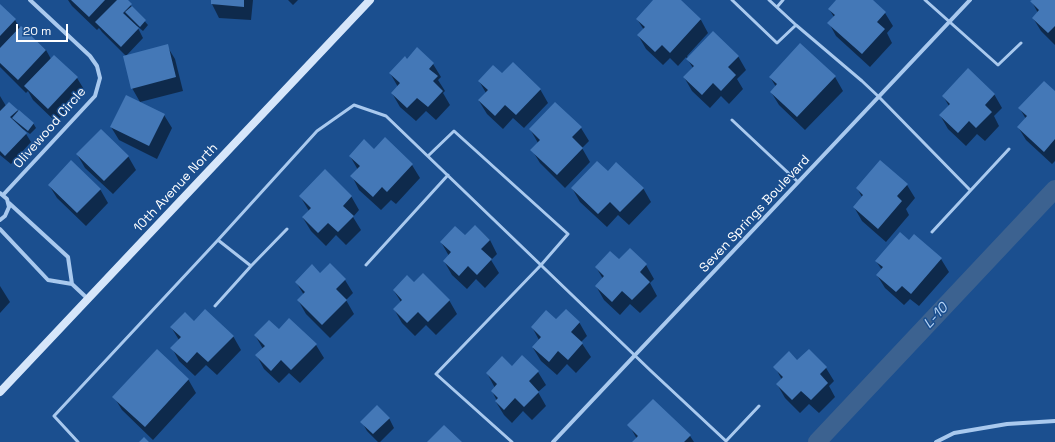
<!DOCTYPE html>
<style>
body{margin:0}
#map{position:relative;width:1055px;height:442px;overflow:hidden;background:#1b4f8f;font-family:"Space Grotesk",sans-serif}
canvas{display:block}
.scale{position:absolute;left:16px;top:24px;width:52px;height:18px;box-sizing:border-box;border:2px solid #fff;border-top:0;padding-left:5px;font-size:12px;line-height:14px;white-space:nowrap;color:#fff;-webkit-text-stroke:3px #1b4f8f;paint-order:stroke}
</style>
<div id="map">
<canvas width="1055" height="442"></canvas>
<div class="scale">20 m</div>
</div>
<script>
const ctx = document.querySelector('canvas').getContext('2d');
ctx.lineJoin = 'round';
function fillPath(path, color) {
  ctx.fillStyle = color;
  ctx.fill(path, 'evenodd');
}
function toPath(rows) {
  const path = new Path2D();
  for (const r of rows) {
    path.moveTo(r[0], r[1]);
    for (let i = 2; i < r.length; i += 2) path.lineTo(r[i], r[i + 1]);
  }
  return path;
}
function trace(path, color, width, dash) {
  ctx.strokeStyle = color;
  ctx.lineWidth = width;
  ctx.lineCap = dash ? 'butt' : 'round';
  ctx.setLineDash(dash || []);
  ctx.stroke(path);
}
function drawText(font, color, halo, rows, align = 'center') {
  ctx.font = font + ' "Space Grotesk",sans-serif';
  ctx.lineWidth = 3;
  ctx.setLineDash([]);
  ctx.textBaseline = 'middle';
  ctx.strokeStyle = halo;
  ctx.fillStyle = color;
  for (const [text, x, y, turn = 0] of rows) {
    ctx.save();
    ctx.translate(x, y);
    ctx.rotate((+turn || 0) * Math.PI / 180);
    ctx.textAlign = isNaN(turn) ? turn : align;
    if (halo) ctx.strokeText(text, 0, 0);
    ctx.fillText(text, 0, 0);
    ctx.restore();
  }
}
fillPath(toPath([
 [68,0,126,0,148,25,143,31,137,26,143,38,126,56,102,32,99,28,97,30,72,6],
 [212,0,253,0,251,20,219,18,212,4],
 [288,0,298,0,293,5],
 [655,0,680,0,701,20,708,33,687,56,688,58,738,56,746,70,737,79,743,89,729,104,721,96,710,108,692,91,684,77,693,68,686,57,678,66,670,58,663,65,646,49,638,35,644,30,637,19],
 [837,0,871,0,885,13,893,26,887,33,892,43,870,67,836,36,829,23,834,17,829,9],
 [1033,0,1055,0,1055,45,1041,31,1033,18,1038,13,1032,2],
 [0,5,15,20,20,28,21,27,46,50,51,59,77,78,85,91,56,122,33,100,28,91,26,93,0,67],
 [167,46,175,59,183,91,140,102,132,88],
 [433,64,441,77,438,80,445,91,443,93,450,105,436,120,426,111,416,121,400,107,392,93,398,87,390,73],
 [502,75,540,89,548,103,524,128,513,118,503,129,487,114,479,101,486,93,479,81],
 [770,77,835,77,843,91,805,130,779,105,771,92,776,87],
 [1055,92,1055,161,1052,164,1026,140,1018,127,1026,119,1020,109],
 [994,94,1002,108,994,116,999,126,985,141,977,134,966,146,948,129,940,115,949,106,943,96],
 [0,96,6,106,17,110,33,123,36,128,30,134,23,129,31,142,11,164,0,155],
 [164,115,172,128,157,159,119,140,111,127],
 [581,128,589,141,582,148,590,162,565,188,540,163,532,150,538,143,530,129],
 [375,150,412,165,420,178,396,204,391,200,381,210,359,190,352,176,358,170,350,156],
 [77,154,128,156,136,170,113,194,85,168],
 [608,172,643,188,651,202,629,225,618,215,607,227,580,202,572,188],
 [49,185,100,189,108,203,86,226,57,198],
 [907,185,915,198,906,209,909,215,886,242,862,221,854,207,862,197,857,188],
 [300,196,351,196,359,210,353,217,361,230,346,245,336,235,326,246,311,231,303,218,309,211],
 [475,226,490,240,497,254,491,260,499,273,485,288,476,279,467,289,452,275,444,261,449,256,441,242,465,236],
 [909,242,941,259,949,272,919,306,910,299,904,305,885,288,877,275,882,270,876,261],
 [630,249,646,265,654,279,650,283,657,296,640,313,630,304,620,315,604,300,596,286,603,279,596,267,619,261],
 [320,274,345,280,353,293,346,300,354,314,330,338,306,314,298,300,304,295,296,282],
 [414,283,449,300,457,314,436,335,426,325,415,336,402,323,394,309,401,302,394,291],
 [0,286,10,302,0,313],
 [556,321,579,322,587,336,581,342,591,357,576,373,567,364,557,375,541,361,533,348,539,340,532,327],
 [195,322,233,336,241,350,217,375,206,365,195,376,179,361,172,348,179,340,171,327],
 [279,330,316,345,324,358,300,383,289,373,279,383,264,369,257,356,263,349,255,335],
 [797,361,826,368,834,381,829,386,835,397,819,413,809,404,800,413,785,398,777,384,782,380,775,367],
 [538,372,546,385,538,392,546,406,532,420,523,411,512,423,504,415,496,402,497,401,492,391,495,388,487,373],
 [188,379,196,393,153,440,122,410,114,397],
 [389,418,394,428,380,442,378,442,367,431,362,422],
 [629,425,690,436,694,442,634,442,637,439]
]), '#0007');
trace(toPath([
 [817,442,1055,189]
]), '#3c6290', 18);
fillPath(toPath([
 [71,0,105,0,89,17],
 [117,0,128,0,132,4,123,13,139,28,121,47,95,22],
 [211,0,244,0,244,7,211,4],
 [653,0,681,0,701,19,670,53,662,45,655,52,637,35,645,27,636,19],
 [836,0,873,0,886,12,877,22,885,29,862,54,827,23,835,15,828,9],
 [1032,0,1055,0,1055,26,1048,33,1032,18,1039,10,1030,1],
 [0,4,16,19,0,36],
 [132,6,146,20,140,27,125,12],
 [21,26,46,50,18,80,0,63,0,48],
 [713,31,739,56,728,67,736,75,721,91,713,83,702,95,683,77,694,66,686,59],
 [800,43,836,76,797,117,770,92,777,84,769,77],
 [168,44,176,77,131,89,123,56],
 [417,47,434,63,429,69,438,76,433,81,443,91,428,107,417,98,407,108,391,93,400,83,389,73,405,56,407,59],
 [54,55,78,77,48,109,24,86],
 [513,62,541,89,516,115,505,105,495,116,478,100,488,90,478,81,493,65,502,73],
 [968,68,995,94,985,105,992,112,976,128,969,121,958,133,939,115,950,104,942,96],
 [1044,81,1055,91,1055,139,1044,152,1017,127,1027,116,1018,108],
 [126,95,165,114,149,146,110,127],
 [9,102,18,110,10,117,27,133,5,156,0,151,0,111],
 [555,102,582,127,572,137,583,148,557,175,530,150,540,140,529,129],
 [19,110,34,123,28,131,12,118],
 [101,129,129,156,104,181,76,154],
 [385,137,413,164,387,192,382,187,373,197,350,176,360,166,349,156,364,139,374,149],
 [71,160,101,189,77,213,48,185],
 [880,160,908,184,897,196,902,201,878,229,853,207,863,195,856,188],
 [597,161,608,171,616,162,644,188,620,212,610,202,598,214,571,188],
 [325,169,352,196,343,206,354,216,338,232,328,223,318,233,302,217,311,208,299,196],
 [475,225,490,240,481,249,492,259,477,275,468,266,459,276,443,261,451,252,440,242,455,226,465,235],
 [900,232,909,240,914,234,942,258,911,294,902,286,896,292,876,275,883,267,875,261],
 [630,248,647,264,640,272,650,282,632,300,622,291,612,302,595,286,604,276,595,267,610,251,619,259],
 [330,263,346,279,336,289,347,300,322,325,297,300,305,292,295,282,312,264,320,273],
 [423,273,450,300,428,322,418,312,407,323,393,309,402,300,393,290,407,275,414,282],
 [205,309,234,336,208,362,197,352,187,363,170,348,181,337,170,327,185,312,194,321],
 [566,309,580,322,571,332,583,343,568,360,558,351,549,362,532,347,541,337,531,327,546,310,556,319],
 [289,318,317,344,291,370,281,360,271,371,255,355,265,346,254,335,269,320,279,329],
 [157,349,189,379,145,427,112,397],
 [809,349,827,367,820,374,828,383,811,400,801,391,792,400,776,384,783,377,773,367,789,351,797,360],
 [522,355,539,371,529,381,539,392,524,407,515,398,504,410,495,401,498,398,491,391,497,384,486,373,502,356,512,366],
 [653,399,691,435,684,442,632,442,638,436,627,425],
 [377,405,390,418,373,434,360,422],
 [444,425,462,442,427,442],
 [144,437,149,442,139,442]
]), '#4478b7');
trace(toPath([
 [732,0,777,43,796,25],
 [769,0,796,25,862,81,879,97,970,190],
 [925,0,998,65,1021,43],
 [777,7,783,0],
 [732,120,798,182],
 [428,156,454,131,568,234,541,265,436,374,512,442],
 [932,232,1009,149],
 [366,265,448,175],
 [251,266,218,240,317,131,354,105,386,116,651,371,726,441],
 [215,306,251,266,287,229],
 [726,441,759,406],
 [78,442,54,416,218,240]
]), '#a9c9ee', 3);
trace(toPath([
 [0,193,7,199,9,207,5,216,0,220],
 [3,195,95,96,100,78,97,66,90,56,30,0],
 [9,203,68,257,72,284,88,299],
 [0,229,48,280,72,284],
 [553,442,970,0],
 [936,442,954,433,1007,424,1055,421]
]), '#a9c9ee', 4);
trace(toPath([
 [0,392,370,0]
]), '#d6e6fa', 8);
drawText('13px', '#fff', '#1b4f8f', [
 ["Olivewood Circle",50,128,-49],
 ["10th Avenue North",176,188,-47],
 ["Seven Springs Boulevard",755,214,-47]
]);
drawText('italic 14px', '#b5d3f5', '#1b4f8f', [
 ["L-10",936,316,-47]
]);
</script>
